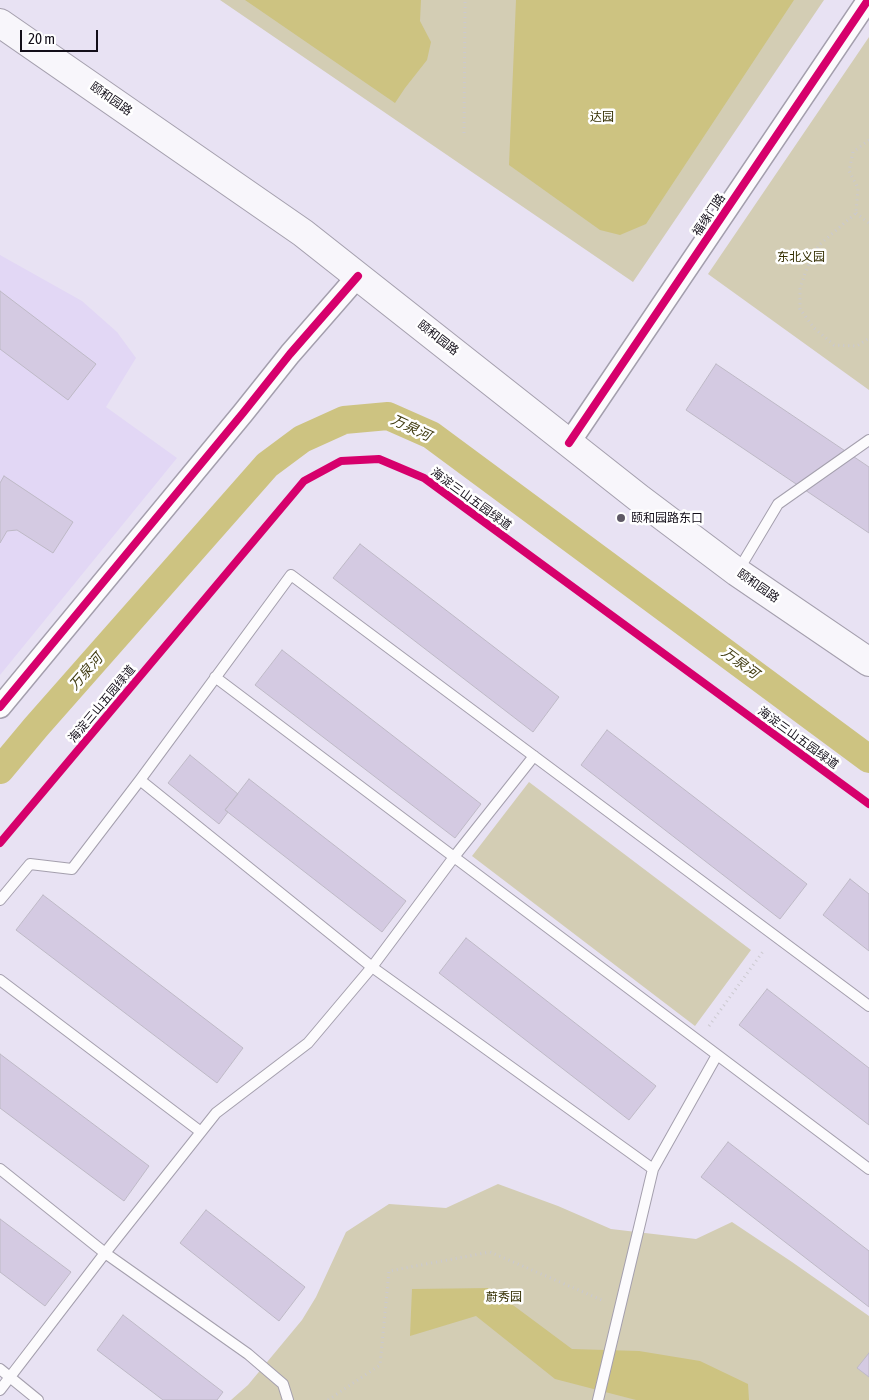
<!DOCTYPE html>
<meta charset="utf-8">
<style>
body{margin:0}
#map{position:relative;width:869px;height:1400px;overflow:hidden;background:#e8e2f3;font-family:"Asap Condensed",sans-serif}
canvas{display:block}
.scale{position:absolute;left:20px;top:30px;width:78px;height:22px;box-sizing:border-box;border:2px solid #130e19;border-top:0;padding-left:6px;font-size:15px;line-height:18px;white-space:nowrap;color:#130e19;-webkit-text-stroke:4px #fff;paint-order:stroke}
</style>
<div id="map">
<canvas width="869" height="1400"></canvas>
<div class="scale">20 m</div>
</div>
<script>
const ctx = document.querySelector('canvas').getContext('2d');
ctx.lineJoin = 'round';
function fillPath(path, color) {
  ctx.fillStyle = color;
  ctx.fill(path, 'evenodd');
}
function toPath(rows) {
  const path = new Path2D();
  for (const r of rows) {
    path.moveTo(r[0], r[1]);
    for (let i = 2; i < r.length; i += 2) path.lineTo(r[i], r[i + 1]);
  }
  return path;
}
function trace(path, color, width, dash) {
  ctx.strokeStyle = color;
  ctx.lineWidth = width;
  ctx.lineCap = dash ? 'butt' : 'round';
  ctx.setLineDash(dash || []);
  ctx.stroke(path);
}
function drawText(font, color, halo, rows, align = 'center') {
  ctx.font = font + ' "Asap Condensed","Noto Sans SC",sans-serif';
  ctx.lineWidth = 5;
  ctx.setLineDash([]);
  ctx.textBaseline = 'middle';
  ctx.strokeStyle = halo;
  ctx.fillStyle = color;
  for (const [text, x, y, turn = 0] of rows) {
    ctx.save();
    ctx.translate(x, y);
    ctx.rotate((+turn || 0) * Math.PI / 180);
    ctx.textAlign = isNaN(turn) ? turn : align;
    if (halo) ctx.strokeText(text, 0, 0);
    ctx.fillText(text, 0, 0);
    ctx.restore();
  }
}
fillPath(toPath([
 [0,255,82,301,117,332,136,358,106,407,177,458,0,675]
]), '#e2d7f5');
fillPath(toPath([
 [220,0,824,0,633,282],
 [869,37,869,390,708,274],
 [529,782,751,950,695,1026,472,856],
 [498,1184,558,1206,611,1229,696,1239,732,1222,792,1262,869,1316,869,1400,231,1400,248,1385,302,1320,316,1297,346,1232,389,1204,446,1208]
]), '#d3cdb4');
fillPath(toPath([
 [245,0,421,0,420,21,431,42,427,60,405,88,395,103],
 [516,0,794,0,646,224,620,235,600,230,509,165],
 [490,1288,572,1349,639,1351,700,1361,748,1384,749,1400,636,1400,555,1379,476,1316,410,1336,412,1289]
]), '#cdc381');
trace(toPath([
 [0,770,36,727,267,465,302,439,344,420,388,416,431,435,869,759]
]), '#cdc381', 28);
const building = toPath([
 [0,291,96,364,68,400,0,349,0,291],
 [716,364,869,467,869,533,686,410,716,364],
 [4,476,73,522,53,553,17,530,7,531,0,543,0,483,4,476],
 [360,544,559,697,533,732,333,578,360,544],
 [282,650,481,804,455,838,255,685,282,650],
 [607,730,807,884,780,919,581,765,607,730],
 [190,755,238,794,225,810,228,812,219,824,168,783,190,755],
 [249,779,406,901,382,932,225,810,249,779],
 [850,879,869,894,869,951,823,915,850,879],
 [43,895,243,1048,217,1083,16,930,43,895],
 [466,938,656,1086,629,1120,439,973,466,938],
 [767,989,869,1068,869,1125,739,1025,767,989],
 [0,1054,149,1166,124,1201,0,1108,0,1054],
 [728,1142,869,1251,869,1307,701,1177,728,1142],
 [206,1210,305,1287,279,1321,180,1243,206,1210],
 [0,1219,71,1272,45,1306,0,1272,0,1219],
 [123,1315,223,1392,217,1400,163,1400,97,1350,123,1315],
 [869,1353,869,1377,857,1368,869,1353]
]);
fillPath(building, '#d4cae2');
trace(building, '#beb9c6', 1);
const service = toPath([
 [738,571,778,504,869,440],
 [215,677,454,857,869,1169],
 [140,780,372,967,653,1169],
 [0,900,30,864,72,869,140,780,291,575,869,1006],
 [0,980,201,1132],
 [0,1169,105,1253,248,1354,283,1384,288,1400],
 [0,1369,38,1400],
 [0,1390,105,1253,216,1113,308,1043,372,967,454,857,534,756],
 [598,1400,653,1169,717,1055]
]);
const minor = toPath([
 [569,443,868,0],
 [0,707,243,413,290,354,358,276]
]);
const secondary = toPath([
 [0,23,303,233,640,499,737,572,869,662]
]);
trace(service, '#a49fad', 12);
trace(minor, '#a49fad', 24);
trace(secondary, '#a49fad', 30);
trace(toPath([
 [464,133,465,0],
 [869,140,853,152,849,171,858,188,856,213,818,246,807,268,800,288,800,309,814,328,834,345,857,346,869,338],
 [856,213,869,223],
 [709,1026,764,950],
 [328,1400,380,1365,389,1271,490,1252,604,1301]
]), '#cbc9cf', 3, [1, 4]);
trace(service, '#fcfbfd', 10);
trace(minor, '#fcfbfd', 21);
trace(secondary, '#f8f6fb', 28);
trace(toPath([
 [569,443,868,0],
 [0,707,243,413,290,354,358,276],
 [0,843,304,481,341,461,379,459,424,478,869,804]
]), '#d6006c', 8);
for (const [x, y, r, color] of [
 [621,518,5,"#5e5865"]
]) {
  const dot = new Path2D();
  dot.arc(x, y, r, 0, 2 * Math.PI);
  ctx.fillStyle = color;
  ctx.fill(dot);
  trace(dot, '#fff', 2);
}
drawText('12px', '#130e19', '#fff', [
 ["颐和园路",111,99,35],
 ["福缘门路",709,215,-56],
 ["颐和园路",438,338,38],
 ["海淀三山五园绿道",471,499,36],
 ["颐和园路",758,586,35],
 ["海淀三山五园绿道",102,704,-50],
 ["海淀三山五园绿道",798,738,36]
]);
drawText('12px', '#332e01', '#fff', [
 ["达园",602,117],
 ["东北义园",801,257],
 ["蔚秀园",504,1297]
]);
drawText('12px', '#130e19', '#fff', [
 ["颐和园路东口",631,518]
], 'left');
drawText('italic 14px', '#413c11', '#fff', [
 ["万泉河",411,428,25],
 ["万泉河",740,663,36],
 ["万泉河",86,672,-49]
]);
</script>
